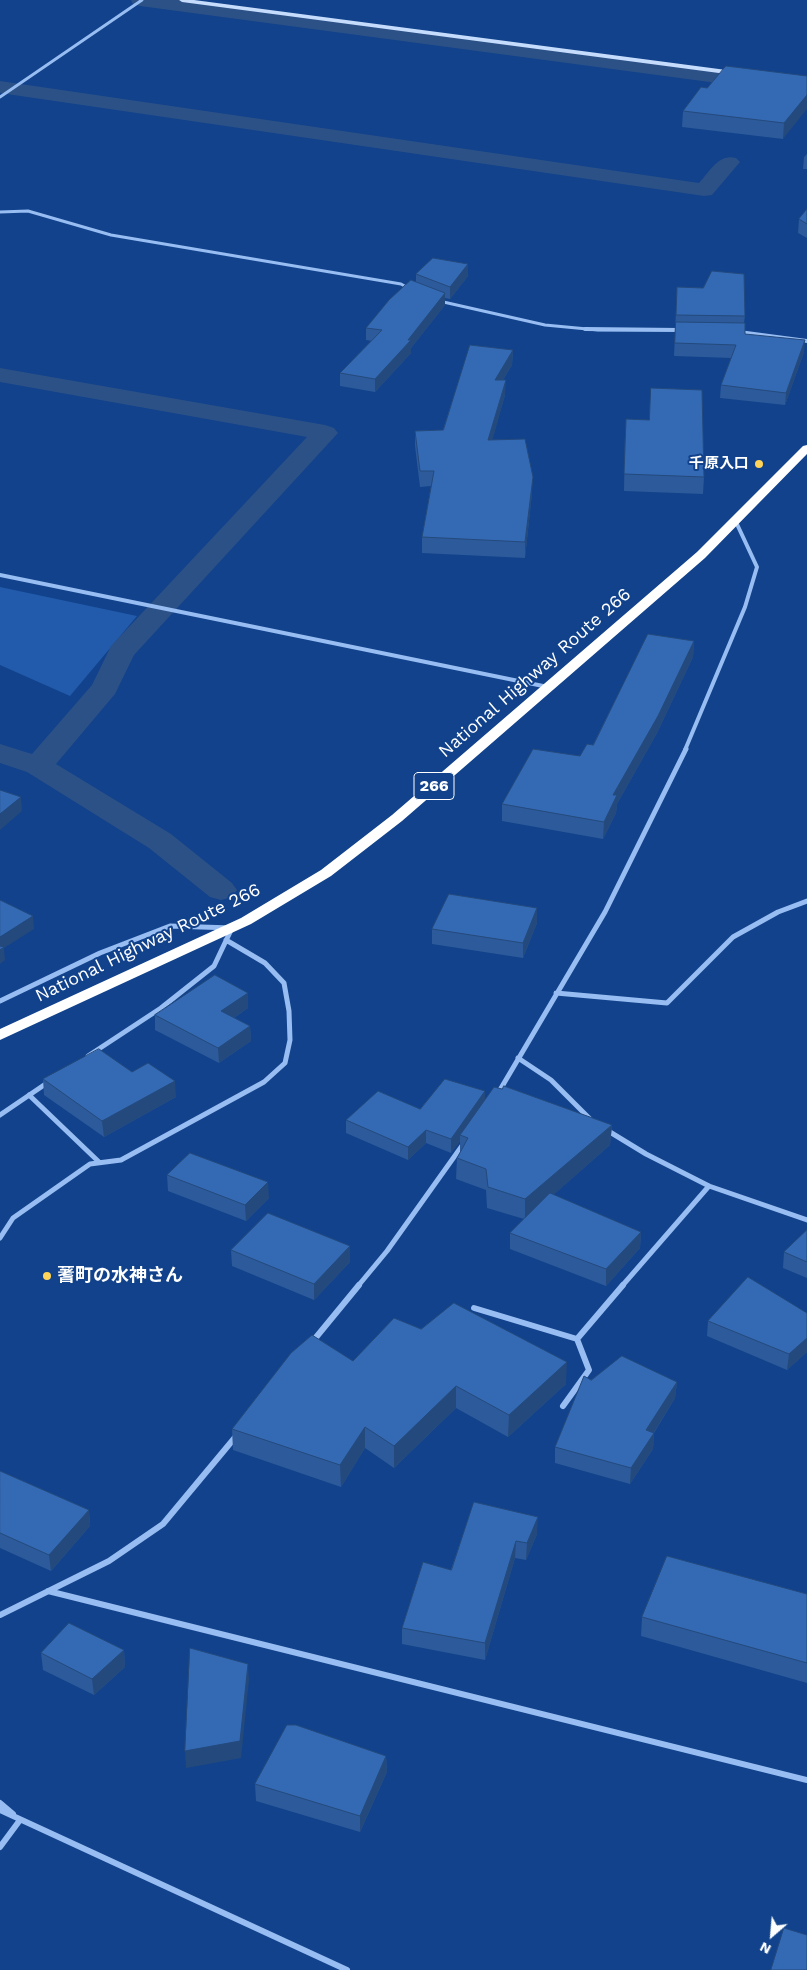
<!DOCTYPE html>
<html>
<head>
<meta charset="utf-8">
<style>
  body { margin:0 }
  #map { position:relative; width:807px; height:1970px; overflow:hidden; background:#11428b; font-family:"Work Sans",sans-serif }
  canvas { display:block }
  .north { position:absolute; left:747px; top:1910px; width:50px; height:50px; -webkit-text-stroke:4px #11428b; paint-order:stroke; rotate:207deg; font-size:14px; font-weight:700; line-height:20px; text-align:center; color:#fff }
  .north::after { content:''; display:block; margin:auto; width:18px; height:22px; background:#fff; clip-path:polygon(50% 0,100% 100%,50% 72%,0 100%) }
</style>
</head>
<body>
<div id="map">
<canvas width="807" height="1970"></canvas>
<div class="north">N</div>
</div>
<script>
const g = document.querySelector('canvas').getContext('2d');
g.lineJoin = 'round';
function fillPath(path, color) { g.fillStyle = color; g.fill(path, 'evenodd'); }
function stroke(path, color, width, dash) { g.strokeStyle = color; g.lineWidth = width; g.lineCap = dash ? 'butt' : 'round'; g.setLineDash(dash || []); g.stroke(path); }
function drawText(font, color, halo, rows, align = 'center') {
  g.font = font + ' "Work Sans","Noto Sans JP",sans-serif'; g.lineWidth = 4; g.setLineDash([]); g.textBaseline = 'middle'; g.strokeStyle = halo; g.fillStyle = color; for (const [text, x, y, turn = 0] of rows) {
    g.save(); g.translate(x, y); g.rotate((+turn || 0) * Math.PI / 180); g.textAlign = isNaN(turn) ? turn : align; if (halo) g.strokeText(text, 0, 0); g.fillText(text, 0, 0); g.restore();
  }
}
fillPath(new Path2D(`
  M0,587l137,29 -67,80 -70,-31z`), '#225bab');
fillPath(new Path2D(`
  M131,0h51l625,83v12l-667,-89 -7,-2z
  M0,81l699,102c11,-12 20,-30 37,-25l4,4 -28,33 -8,1 -704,-103z
  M0,368l325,57 9,3 4,5 -204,222 -19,39 -59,70 115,70 61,49 5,7 -5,7 -11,3 -11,-3 -61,-49 -122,-76 -27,-9v-19l32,10 60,-69 19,-39 196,-209 -307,-55z`), '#2c5187');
stroke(new Path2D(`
  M0,97l142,-97
  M0,212l28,-1 83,24 290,49 7,4
  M439,301l106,24 53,5h82`), '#97bdf2', 3);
stroke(new Path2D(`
  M585,329l95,1
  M739,332l68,9
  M0,575l548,112
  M685,750l60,-143 12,-40 -21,-45`), '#97bdf2', 4);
stroke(new Path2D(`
  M556,993l111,10 66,-66 45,-25 29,-11
  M0,1001l100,-48 70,-27 62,2 -18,38 -53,42 -73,48
  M518,1058l33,22 39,39
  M29,1095l70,67
  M497,1095l108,-183 81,-163
  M0,1115l47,-32
  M605,1129l41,25 63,32 98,34
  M0,1238l13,-20 77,-54 31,-4 143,-78 21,-19 5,-23 -1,-29 -5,-28 -19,-20 -39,-23
  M358,1286l29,-35 77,-108
  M622,1286l87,-100`), '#97bdf2', 5);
stroke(new Path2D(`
  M474,1308l103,31 46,-54
  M313,1341l46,-56
  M563,1406l26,-36 -12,-31
  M48,1591l759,189
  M0,1615l109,-54 54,-37 74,-89
  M0,1803l13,11
  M0,1810l347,160
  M0,1847l20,-27`), '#97bdf2', 6);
fillPath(new Path2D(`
  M179,0h15l540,71 3,2 -3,2 -552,-73z`), '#c6dcfc');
fillPath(new Path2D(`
  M807,445v9l-102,104 -303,263 -71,55 -80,48 -251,116v-11l241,-111 80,-48 71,-55 305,-263 106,-106z`), '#fff');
fillPath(new Path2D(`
  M807,76l-24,63 -101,-12 1,-16 24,-23z
  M807,154v15h-4l1,-12z
  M807,209v29l-9,-5 1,-14z
  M468,264v12l-18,23 -5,-1v7l-34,43v5l-36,39 -35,-6v-13l32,-32 -6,-1v-12l50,-46v-8z
  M677,287l68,29 -1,7 1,11 59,18 -19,53 -65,-7 1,-13 10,-27 -57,-2z
  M513,350l-1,15 -9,15 2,15 -13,45 40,53 -7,65 -103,-5v-16l9,-51 -11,1 -5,-41v-15l28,-1z
  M625,436l79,41 -1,17 -79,-3z
  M694,641l-1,16 -36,76 -40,71 -1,9 -13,26 -101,-18v-17l78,-48 13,-11z
  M537,923l-14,35 -91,-14v-15z
  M248,1008l-14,10 16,8 1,15 -32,22 -64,-33v-15z
  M132,1072l44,25 -72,40 -60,-42 -1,-16z
  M485,1100l127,25 -2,20 -57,50 88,37 -1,16 -34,38 -96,-37v-16l14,-14 -37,-11 -1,-18 -30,-11 1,-21 3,-5v-12l-9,12 -25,-10 -18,17 -62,-27v-13z
  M167,1175l102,23 -23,23 -78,-30z
  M807,1230v48l-24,-10 1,-16z
  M231,1250l119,12 -36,38 -82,-34z
  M807,1313v39l-20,18 -80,-34 1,-15z
  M421,1329l145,55 -58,53 -52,-29 -62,60 -29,-20 -24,39 -108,-37 -1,-21 121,-68z
  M591,1380l86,2 -2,16 -21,35 -1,16 -23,35 -75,-21v-16z
  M0,1471l89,39 1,16 -39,45 -51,-23z
  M474,1502l63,32 -11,26 -11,-2 -30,102 -83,-16v-16l49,-58z
  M807,1594v89l-166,-47 1,-19z
  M124,1650l1,17 -31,28 -51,-25 -2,-17z
  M386,1756l1,16 -27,60 -104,-31 -1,-17z`), '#2d5a9a');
fillPath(new Path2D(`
  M807,95v14l-24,30 1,-16z
  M468,264v12l-18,23v-12z
  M445,293v12l-34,43v5l-36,39v-13z
  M805,340l-1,12 -19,53 1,-12z
  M513,350l-1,15 -18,30 1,-15z
  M506,380l-1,15 -17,61v-16z
  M533,477l-1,16 -7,65v-16z
  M694,641l-1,16 -36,76 -40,71 -1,9 -13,26 1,-17 9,-27z
  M21,797l1,14 -22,19v-16z
  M537,908v15l-14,35v-15z
  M33,916l1,13 -30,19 1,12 -5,4v-27z
  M248,993v15l-26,18 -1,-15z
  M250,1026l1,15 -32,22 -1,-15z
  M175,1081l1,16 -72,40 -2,-16z
  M485,1091v14l-25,30v6l-9,12v-14z
  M612,1125l-2,20 -85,75v-21z
  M426,1130v13l-18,17v-13z
  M268,1182l1,16 -23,23 -1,-16z
  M641,1232l-1,16 -34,38v-17z
  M350,1246v16l-36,38v-16z
  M807,1338v14l-20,18 2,-16z
  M567,1362l-1,22 -58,53 1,-22z
  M677,1382l-2,16 -27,44 6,-9 -1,16 -23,35 1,-16 15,-38z
  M456,1386v22l-62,60v-22z
  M365,1427v21l-24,39 -1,-22z
  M89,1510l1,16 -39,45 -2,-16z
  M538,1517l-1,17 -11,26 1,-17z
  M516,1541l-1,17 -30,102v-17z
  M124,1650l1,17 -31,28 -2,-16z
  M248,1664l1,16 -8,78 -55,10 -1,-17z
  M386,1756l1,16 -27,60v-16z`), '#244a7d');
const building = new Path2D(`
  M726,66l81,10v19l-23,28 -101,-12 18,-24 6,1z
  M807,209v15l-8,-5z
  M433,258l35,6 -18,23 -34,-13z
  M712,271l32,3 1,42 -69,-1 1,-28 26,1z
  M411,280l34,13 -37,47h3l-36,39 -35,-6 42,-43 -16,-2 23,-28z
  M676,322l69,1v11l60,6 -19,53 -65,-8 15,-40 -61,-2z
  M470,345l43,5 -18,30h11l-18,60 37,-1 8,38 -8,65 -103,-5 12,-66h-14l-5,-40 28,-1z
  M651,388l51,2 2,87 -80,-3 2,-55 23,1z
  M648,634l46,7 -36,75 -45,79h4l-13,27 -102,-18 31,-55 47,7 7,-12 6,1z
  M0,790l21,7 -21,17z
  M449,894l88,14 -14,35 -91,-14z
  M0,900l33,16 -33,21z
  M0,946l4,1 -4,3z
  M215,975l33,18 -27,18 29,15 -32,22 -63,-33z
  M99,1049l33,23 16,-9 27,18 -73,40 -59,-42z
  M445,1079l40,12 -34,48 -25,-9 -18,17 -62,-27 32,-29 42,18z
  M504,1086l108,39 -87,74 -37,-12 -2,-18 -29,-11 11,-20 -8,-3 34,-48 8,2z
  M190,1153l78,29 -23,23 -78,-30z
  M550,1193l91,39 -35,37 -96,-36z
  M268,1213l82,33 -36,38 -83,-34z
  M807,1230v32l-23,-10z
  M748,1277l59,36v25l-18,16 -81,-33z
  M454,1303l113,59 -58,53 -53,-29 -62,60 -29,-19 -25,38 -108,-36 59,-76 21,-18 41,26 41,-43 27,11z
  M622,1356l55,26 -31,48 8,3 -23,35 -76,-21 29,-71 7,4z
  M0,1471l89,39 -40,45 -49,-22z
  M474,1502l64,15 -11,26 -11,-2 -31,102 -83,-15 21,-66 28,8z
  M667,1556l140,38v69l-165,-46z
  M69,1623l55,27 -32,29 -51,-26z
  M190,1648l58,16 -8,77 -55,10z
  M287,1725h9l90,31 -26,60 -105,-32z
  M784,1928l23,7v35h-36z`);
fillPath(building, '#3469b3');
stroke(building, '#244a7d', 1);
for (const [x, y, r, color] of [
  [759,464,5,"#ffd458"],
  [47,1276,5,"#ffd458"]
]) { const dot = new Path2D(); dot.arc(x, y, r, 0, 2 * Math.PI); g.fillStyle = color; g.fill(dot); stroke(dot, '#11428b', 2); }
drawText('bold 15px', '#fff', '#11428b', [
  ["千原入口",749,464]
], 'right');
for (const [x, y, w] of [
  [434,786,40]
]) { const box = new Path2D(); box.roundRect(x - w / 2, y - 13.5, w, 27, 4); g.fillStyle = '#11428b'; g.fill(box); stroke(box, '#fff', 1); }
drawText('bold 16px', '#fff', null, [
  ["266",434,786]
]);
drawText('18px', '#fff', '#11428b', [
  ["National Highway Route 266",535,673,-41],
  ["National Highway Route 266",148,943,-26]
]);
drawText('bold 18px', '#fff', '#11428b', [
  ["蓍町の水神さん",57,1276]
], 'left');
</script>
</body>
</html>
